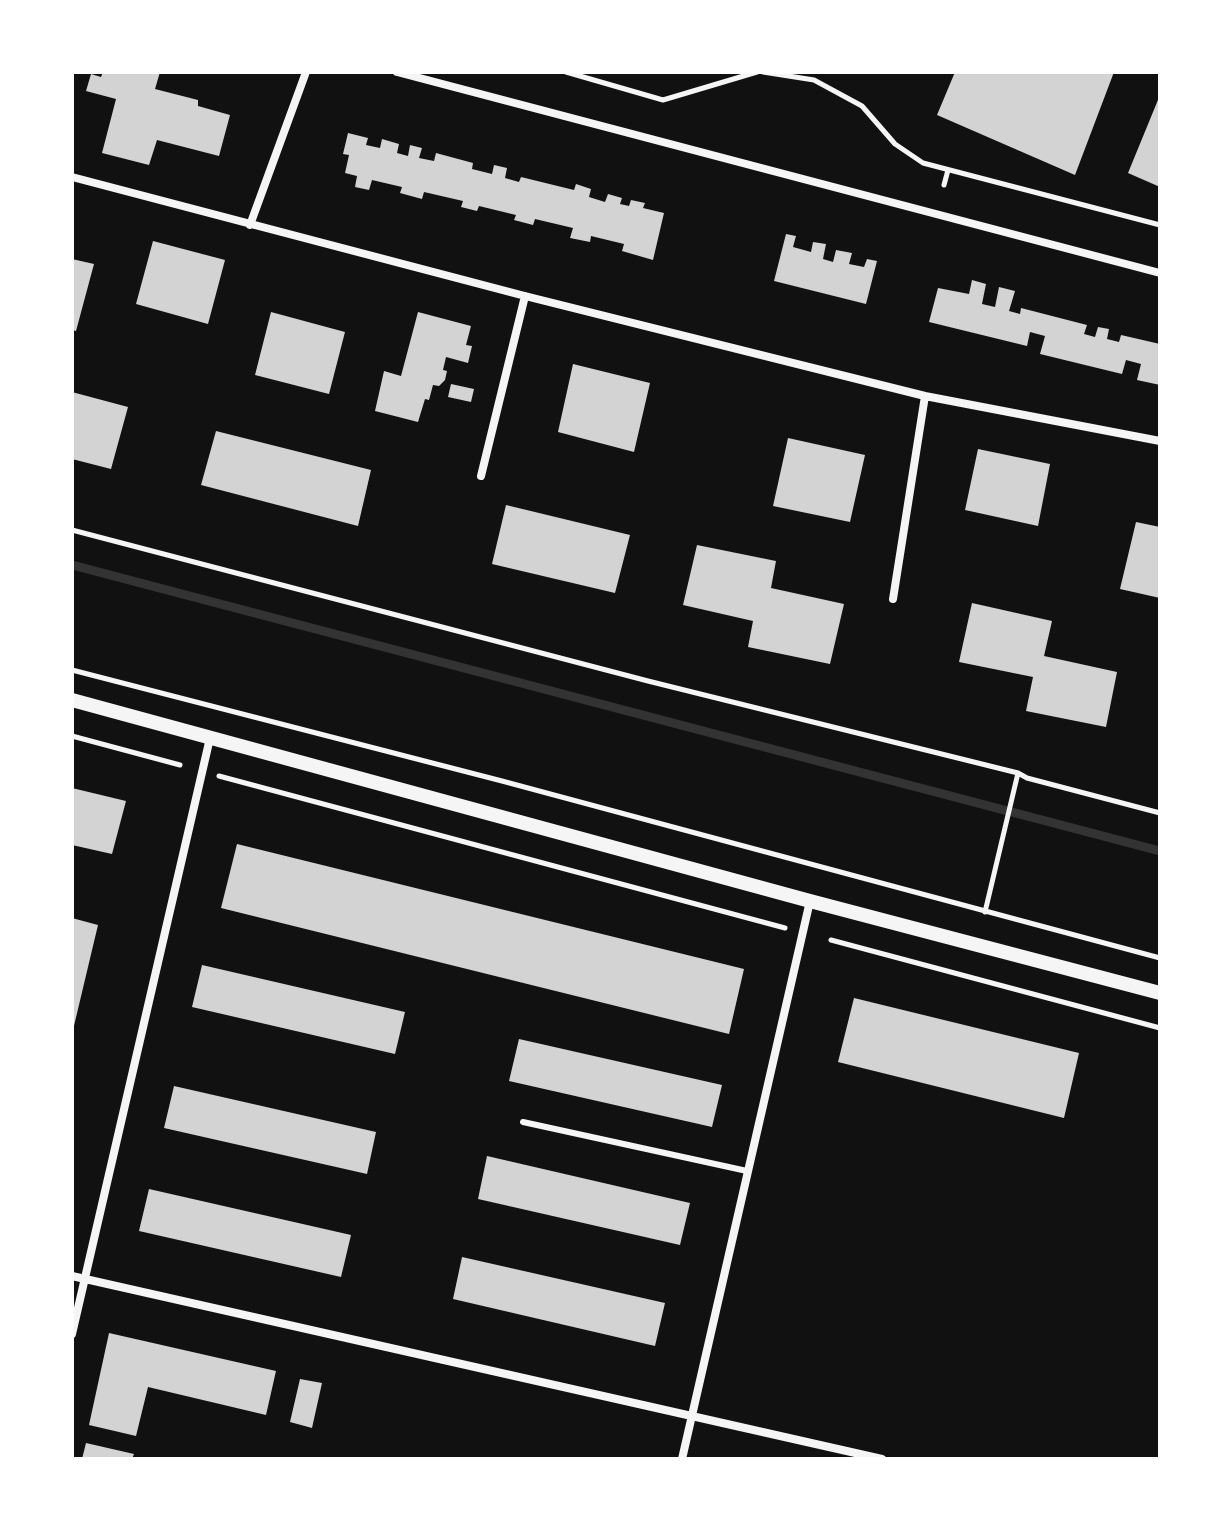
<!DOCTYPE html>
<html>
<head>
<meta charset="utf-8">
<style>
  body { margin:0 }
  #map { position:relative; width:1232px; height:1531px; overflow:hidden; background:#111; font-family:Montserrat,sans-serif }
  canvas { display:block }
  .frame { position:absolute; inset:0; border:74px solid #fff; pointer-events:none }
</style>
</head>
<body>
<div id="map">
<canvas width="1232" height="1531"></canvas>
<div class="frame"></div>
</div>
<script>
const g = document.querySelector('canvas').getContext('2d');
g.lineJoin = 'round';
function stroke(path, color, width, dash) { g.strokeStyle = color; g.lineWidth = width; g.lineCap = dash ? 'butt' : 'round'; g.setLineDash(dash || []); g.stroke(path); }
function fillPath(path, color) { g.fillStyle = color; g.fill(path, 'evenodd'); }
stroke(new Path2D(`
  M72,565l1088,286`), '#333', 9);
fillPath(new Path2D(`
  M103,72h57l-5,17 43,11v6l32,9 -11,41 -62,-16 -8,25 -47,-12 14,-54 -30,-8 5,-17 10,3z
  M955,72h159l-39,103 -138,-60z
  M1160,95v92l-32,-14z
  M348,133l20,5 -2,7 14,3 2,-9 17,5 -2,9 11,3 2,-11 12,3 -3,10 15,3 2,-8 37,10 -1,6 20,5 2,-9 13,3 -2,10 14,4 2,-5 53,13 2,-6 15,5 -2,8 16,5 3,-8 14,4 -2,6 9,2 2,-6 14,3 -2,5 21,5 -11,47 -31,-9 2,-7 -33,-8 -1,6 -20,-4 3,-10 -38,-9 -2,6 -19,-5 2,-5 -37,-9 -2,5 -16,-4 2,-6 -39,-9 -2,7 -22,-6 2,-6 -30,-7 -3,10 -14,-3 2,-11 -12,-3 4,-18 -6,-1z
  M786,234l10,2 -3,11 18,5 2,-10 13,2 -3,15 10,3 3,-12 16,3 -3,11 15,3 3,-8 10,2 -11,43 -92,-23z
  M153,241l72,19 -17,64 -72,-20z
  M72,259l22,5 -18,67 -4,-1z
  M972,280l14,4 -4,20 13,3 4,-20 16,4 -6,20 11,3 1,-6 66,17 -3,9 11,3 3,-10 11,2 -2,10 12,3 2,-7 39,9v41l-23,-5 4,-16 -15,-4 -4,14 -82,-20 5,-18 -15,-4 -3,14 -98,-24 9,-34 31,6z
  M271,312l74,20 -16,62 -74,-19z
  M418,312l53,14 -5,19 6,1 -4,17 -22,-6 -3,13 4,1 -2,9 -6,6 -6,-1 -4,15 -4,-1 -7,23 -43,-11 9,-40 17,5z
  M573,364l77,19 -16,69 -76,-20z
  M451,384l23,5 -3,13 -23,-5z
  M72,392l56,15 -17,62 -39,-10z
  M216,431l155,39 -13,56 -157,-41z
  M788,438l77,17 -15,67 -77,-16z
  M978,449l72,15 -12,62 -73,-16z
  M506,505l124,30 -15,58 -123,-29z
  M1136,522l24,5v71l-40,-9z
  M697,545l79,16 -5,27 73,16 -14,60 -82,-17 5,-26 -70,-16z
  M972,603l80,18 -8,35 73,16 -11,55 -80,-16 7,-34 -74,-15z
  M72,788l54,13 -14,53 -40,-9z
  M237,844l507,125 -15,65 -508,-126z
  M72,918l26,7 -25,105 -1,-1z
  M202,965l203,47 -10,42 -203,-47z
  M854,998l225,55 -15,65 -226,-56z
  M519,1039l203,46 -10,42 -203,-46z
  M174,1086l202,46 -9,42 -203,-46z
  M487,1156l203,47 -10,42 -202,-46z
  M149,1189l202,46 -10,42 -202,-46z
  M462,1257l203,46 -10,43 -202,-47z
  M109,1333l167,38 -10,44 -118,-28 -12,49 -47,-11z
  M300,1379l22,4 -10,45 -22,-6z
  M86,1443l48,11 -2,5h-50z`), '#d3d3d3');
stroke(new Path2D(`
  M566,72l97,28 94,-28
  M763,72l51,8 48,26 33,38 28,19 237,62
  M944,185l4,-15
  M72,530l576,151 370,92 9,5 133,35
  M72,670l430,111 658,177
  M72,736l108,29
  M219,776l566,152
  M985,912l33,-139
  M831,940l329,88`), '#f5f5f5', 5);
stroke(new Path2D(`
  M523,1122l224,49`), '#f5f5f5', 6);
stroke(new Path2D(`
  M397,72l763,201
  M72,177l453,119 400,100 235,45
  M250,225l56,-153
  M481,476l44,-180
  M893,599l32,-203
  M72,1276l810,183
  M72,1334l138,-596
  M682,1459l128,-558`), '#f5f5f5', 8);
stroke(new Path2D(`
  M72,700l738,201 350,92`), '#f5f5f5', 14);
</script>
</body>
</html>
